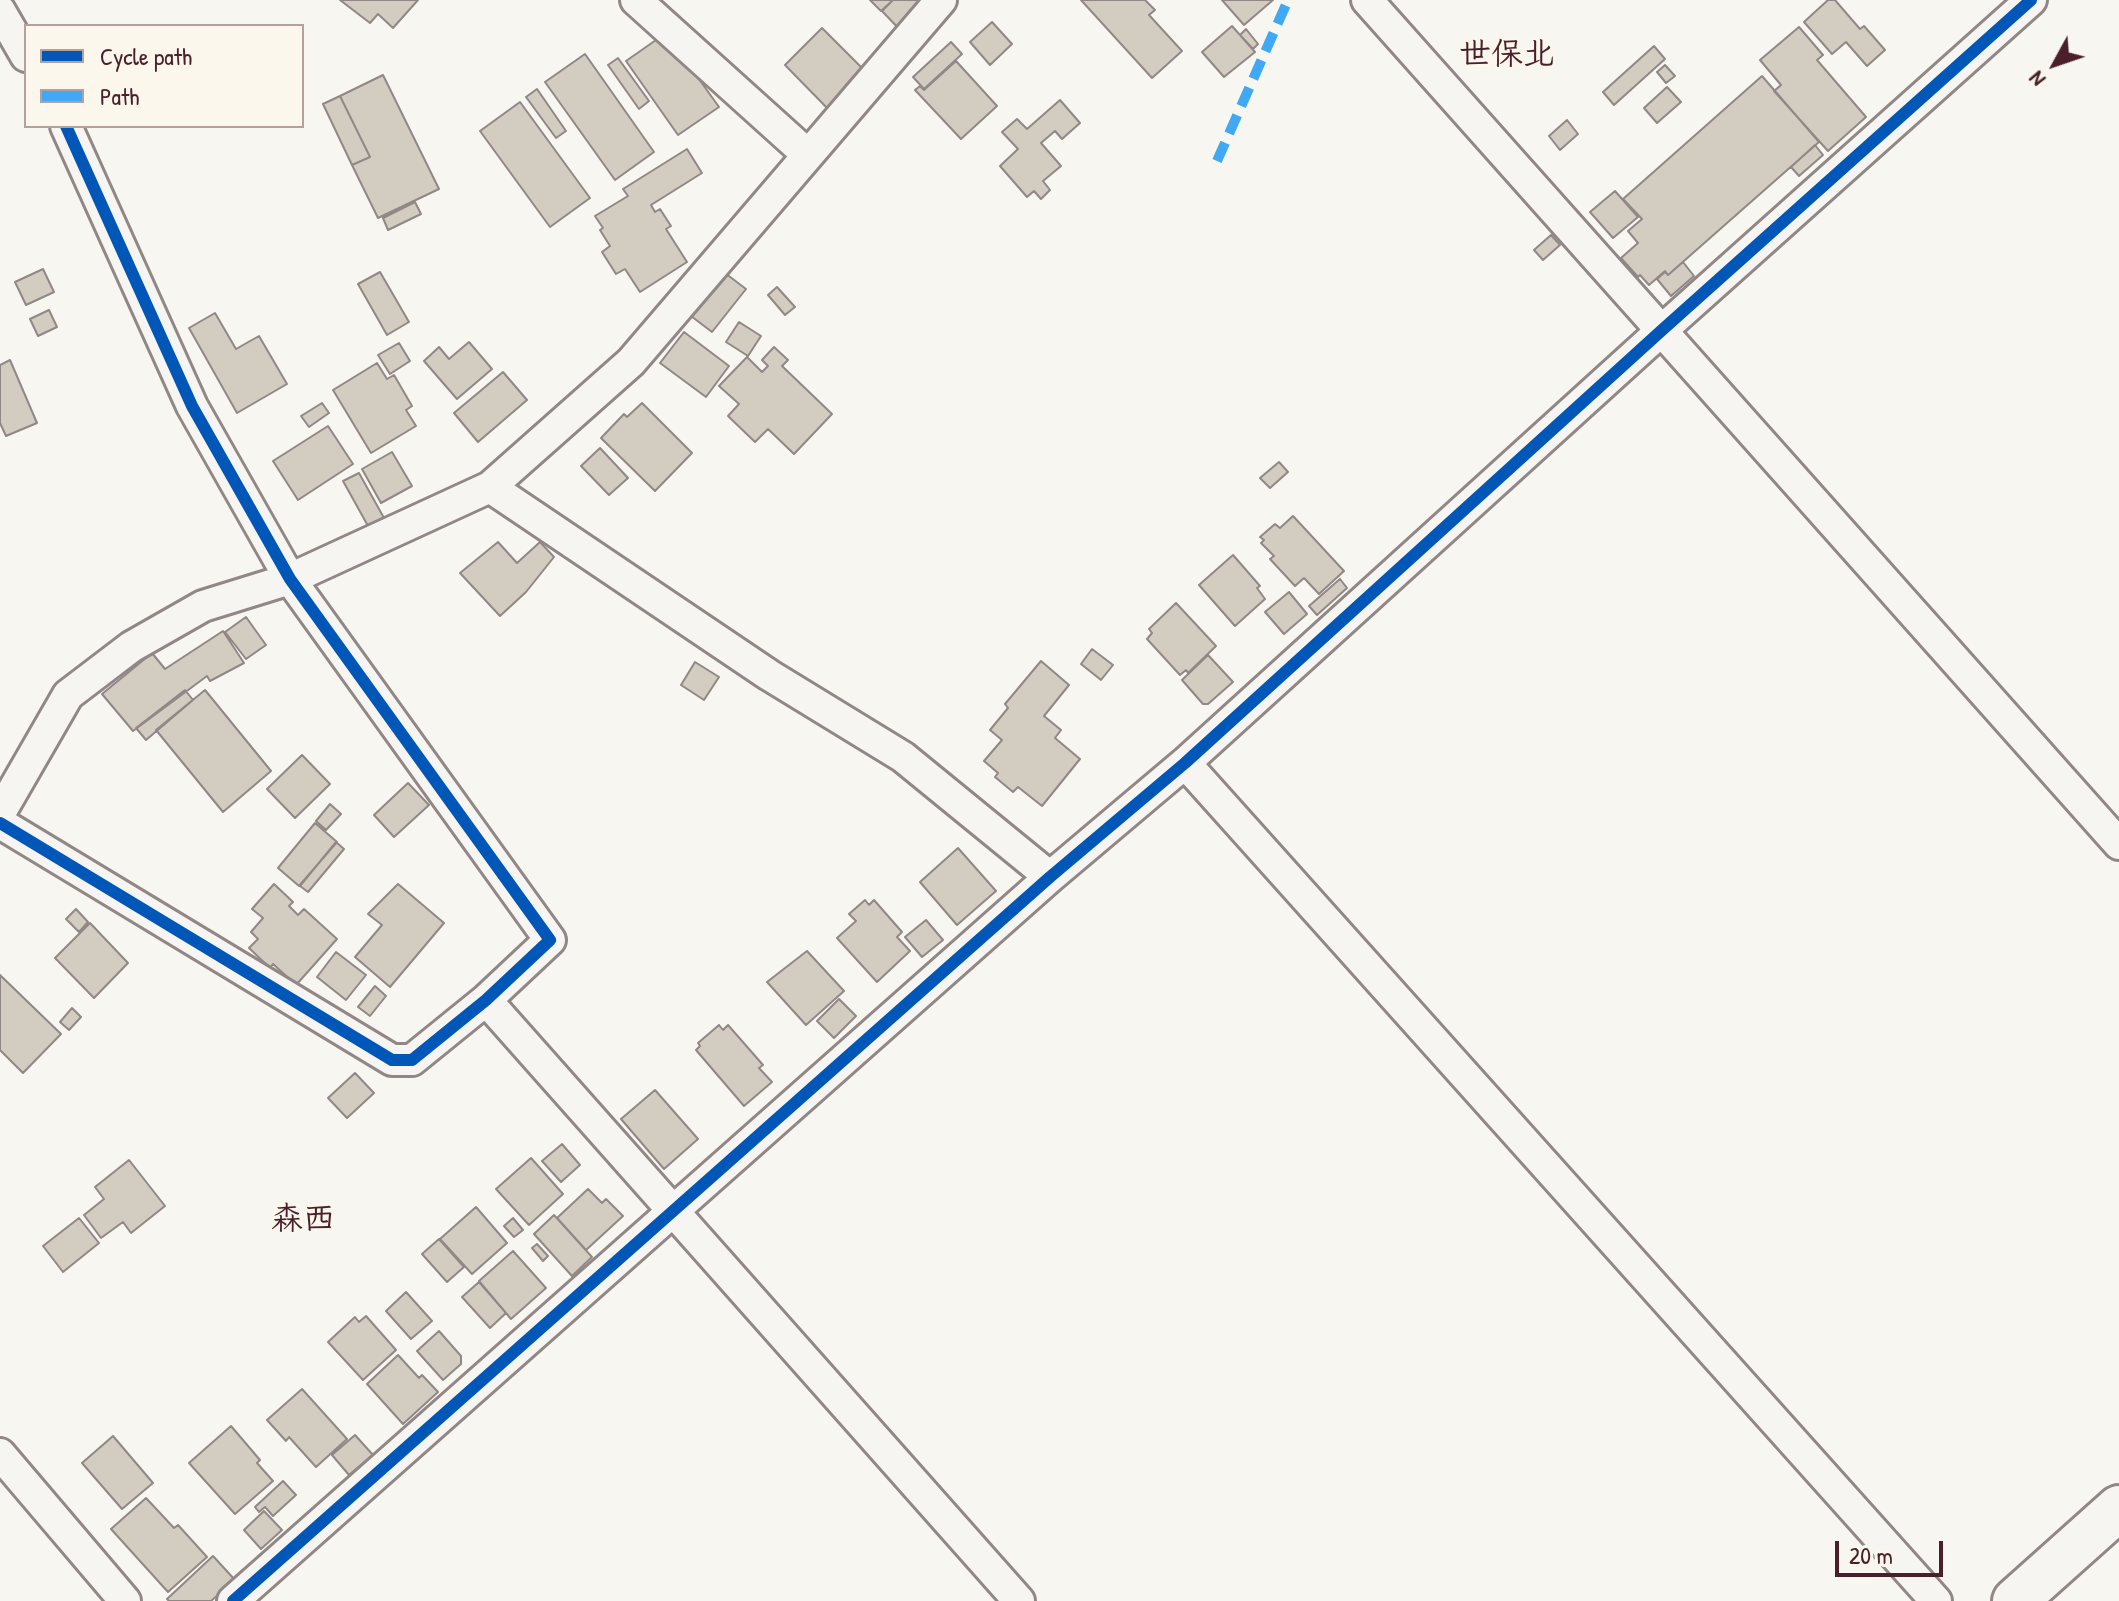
<!DOCTYPE html>
<html>
<head>
<meta charset="utf-8">
<style>
  body { margin:0 }
  #map { position:relative; width:2119px; height:1601px; overflow:hidden; background:#f8f6f0; font-family:"Patrick Hand",sans-serif }
  canvas { display:block }
  .legend { position:absolute; left:24px; top:24px; width:280px; height:104px; box-sizing:border-box; background:#fbf7ec; border:2px solid #b4a19f; margin:0; padding:10px 14px; list-style:none; font-size:24px; color:#4a1f2b }
  .legend li { display:flex; align-items:center; gap:16px; height:40px }
  .legend b { width:40px; border:2px solid #b4a19f }
  .north { position:absolute; left:2015px; top:24px; width:80px; height:80px; -webkit-text-stroke:6px #fbf7ec; paint-order:stroke; rotate:230deg; font-size:22px; font-weight:700; line-height:32px; text-align:center; color:#4a1f2b }
  .north::after { content:''; display:block; margin:auto; width:28px; height:36px; background:#4a1f2b; clip-path:polygon(50% 0,100% 100%,50% 72%,0 100%) }
  .scale { position:absolute; left:1835px; top:1541px; width:108px; height:36px; box-sizing:border-box; border:4px solid #4a1f2b; border-top:0; padding-left:10px; font-size:24px; line-height:28px; white-space:nowrap; color:#4a1f2b; -webkit-text-stroke:6px #fbf7ec; paint-order:stroke }
</style>
</head>
<body>
<div id="map">
<canvas width="2119" height="1601"></canvas>
<ul class="legend">
<li><b style="height:10px;background:#0057b8"></b>Cycle path</li>
<li><b style="height:10px;background:#3fa9f5"></b>Path</li>
</ul>
<div class="north">N</div>
<div class="scale">20 m</div>
</div>
<script>
const g = document.querySelector('canvas').getContext('2d');
g.lineJoin = 'round';
function fillPath(path, color) { g.fillStyle = color; g.fill(path, 'evenodd'); }
function stroke(path, color, width, dash) { g.strokeStyle = color; g.lineWidth = width; g.lineCap = dash ? 'butt' : 'round'; g.setLineDash(dash || []); g.stroke(path); }
function drawText(font, color, halo, rows, align = 'center') {
  g.font = font + ' "Patrick Hand","Klee One",sans-serif'; g.lineWidth = 6; g.setLineDash([]); g.textBaseline = 'middle'; g.strokeStyle = halo; g.fillStyle = color; for (const [text, x, y, turn = 0] of rows) {
    g.save(); g.translate(x, y); g.rotate((+turn || 0) * Math.PI / 180); g.textAlign = isNaN(turn) ? turn : align; if (halo) g.strokeText(text, 0, 0); g.fillText(text, 0, 0); g.restore();
  }
}
const building = new Path2D(`
  M340,0h78l-25,28 -15,-14 -8,9z
  M870,0h23l-12,11z
  M893,0h24l9,9 -24,23 -20,-21z
  M1081,0h64l10,10 -6,5 33,36 -30,27z
  M1222,0h51l-29,25z
  M1828,0h7l25,29 4,-3 21,24 -18,16 -21,-24 -14,12 -28,-32z
  M992,22l20,22 -22,21 -20,-23z
  M1232,26l23,26 -31,25 -22,-25z
  M1799,27l24,28 -6,5 49,57 -38,34 -54,-60 7,-6 -21,-25z
  M822,28l44,44 -37,38 -44,-45z
  M1246,29l12,15 -5,5 -13,-14z
  M666,33l53,74 -41,28 -52,-74z
  M951,42l11,12 -38,35 -11,-12z
  M1654,46l11,13 -51,46 -11,-13z
  M585,54l69,98 -39,28 -70,-98z
  M618,58l31,43 -10,8 -31,-44z
  M956,61l41,45 -36,33 -46,-49 5,-4 4,4z
  M1665,65l10,11 -9,7 -9,-11z
  M383,75l56,114 -61,29 -26,-53 18,-8 -30,-61z
  M1762,76l57,66 -151,133 -3,-4 -16,14 -9,-10 -2,2 -17,-19 17,-15 -10,-12 14,-12 -19,-20z
  M1667,87l14,15 -24,21 -13,-15z
  M537,89l29,42 -10,7 -30,-41z
  M340,96l30,61 -18,8 -29,-61z
  M1060,100l20,23 -18,16 -7,-8 -14,12 20,23 -18,15 7,9 -9,9 -7,-8 -7,6 -27,-31 18,-17 -16,-17 15,-13 10,10z
  M520,102l70,96 -40,29 -70,-96z
  M1567,120l11,14 -18,16 -11,-14z
  M1815,145l8,10 -24,21 -8,-9z
  M687,149l15,24 -51,32 4,7 5,-3 11,17 -5,3 21,33 -47,30 -15,-23 -9,5 -14,-22 8,-6 -10,-16 3,-2 -8,-12 33,-20 -5,-7z
  M1615,191l23,26 -25,21 -23,-26z
  M415,202l6,12 -33,16 -5,-12z
  M1551,235l9,10 -17,15 -9,-10z
  M1683,262l11,14 -23,20 -14,-17 8,-7 3,3z
  M43,269l11,23 -28,13 -11,-23z
  M721,270l25,19 -34,43 -25,-19z
  M380,272l29,50 -22,13 -29,-51z
  M777,287l18,20 -10,8 -17,-20z
  M49,310l8,17 -19,9 -8,-17z
  M215,313l21,36 23,-13 28,48 -50,29 -48,-85z
  M739,322l22,14 -13,20 -22,-14z
  M684,332l45,34 -23,31 -46,-34z
  M469,342l23,27 -35,30 -33,-38 15,-14 10,12z
  M399,343l11,18 -20,13 -12,-19z
  M774,347l14,13 -6,6 50,48 -38,40 -26,-25 -13,13 -27,-26 11,-12 -20,-18 28,-29 15,15 6,-6 -6,-6z
  M10,360l27,63 -31,13 -6,-13v-58z
  M377,363l10,16 7,-4 18,31 -6,4 10,16 -45,27 -38,-63z
  M503,372l24,28 -49,42 -24,-29z
  M322,403l7,10 -20,14 -8,-11z
  M642,403l50,50 -37,38 -54,-53 23,-24 3,3z
  M328,426l25,38 -55,36 -25,-39z
  M600,448l28,30 -19,17 -28,-29z
  M392,452l20,34 -31,17 -19,-34z
  M1279,462l9,10 -18,16 -10,-10z
  M359,473l25,45 -16,8 -25,-45z
  M1293,516l51,55 -25,23 -15,-16 -9,8 -25,-27 4,-3 -13,-13 3,-3 -4,-3 15,-13 5,4z
  M498,542l19,21 23,-21 14,15 -28,35 -26,24 -40,-43z
  M1233,555l27,31 -3,2 8,11 -30,27 -36,-41z
  M1340,579l7,9 -30,27 -8,-9z
  M1289,592l18,22 -23,20 -19,-22z
  M1176,603l40,43 -28,27 -2,-3 -6,5 -33,-36 5,-6 -3,-4z
  M246,617l20,28 -20,14 -21,-27z
  M223,631l21,32 -34,18 -3,-5 -74,55 -31,-37 50,-41 13,16z
  M1092,649l21,16 -12,15 -20,-16z
  M1208,655l25,27 -25,22h-5l-21,-24z
  M1041,661l28,24 -25,31 17,14 -6,8 25,21 -38,47 -24,-19 -5,5 -18,-15 3,-4 -14,-12 18,-21 -12,-10 18,-22 -3,-4z
  M695,662l24,15 -15,23 -23,-15z
  M185,690l8,10 -47,40 -10,-12z
  M205,690l66,81 -48,41 -67,-82z
  M302,755l28,29 -35,34 -28,-29z
  M408,783l21,22 -35,32 -20,-22z
  M330,804l11,10 -15,16 -10,-9z
  M315,823l22,19 -38,44 -21,-18z
  M336,842l8,7 -36,43 -8,-6z
  M958,848l38,43 -39,34 -37,-43z
  M274,884l19,18 -4,4 9,9 6,-6 33,30 -41,46 -23,-21 -3,4 -21,-20 9,-9 -7,-7 12,-14 -11,-9z
  M398,884l46,39 -54,64 -35,-30 27,-32 -14,-11z
  M865,900l4,5 5,-5 28,32 -5,5 13,14 -33,31 -40,-44 19,-17 -7,-7z
  M76,909l12,13 -9,10 -13,-13z
  M926,920l17,20 -21,17 -17,-20z
  M90,923l38,40 -34,35 -39,-40z
  M807,951l37,40 -38,34 -39,-43z
  M336,952l30,23 -20,25 -29,-23z
  M0,975l61,59 -38,39 -23,-23z
  M375,986l11,10 -16,20 -12,-9z
  M839,999l17,17 -22,22 -17,-17z
  M72,1008l9,9 -12,13 -9,-8z
  M719,1025l4,5 5,-5 35,40 -4,3 13,14 -28,24 -48,-56 4,-4 -2,-3z
  M355,1073l19,20 -27,25 -19,-20z
  M655,1090l43,49 -34,30 -43,-50z
  M562,1144l18,21 -19,17 -19,-21z
  M531,1158l32,36 -34,31 -33,-36z
  M129,1160l36,46 -34,27 -8,-11 -22,16 -17,-23 20,-16 -9,-12z
  M588,1189l14,14 4,-4 17,17 -37,34 -29,-32z
  M476,1207l31,36 -35,31 -32,-35z
  M554,1215l38,42 -20,19 -38,-42z
  M79,1218l20,25 -36,29 -20,-26z
  M513,1218l10,12 -9,7 -10,-11z
  M439,1239l25,28 -17,15 -25,-28z
  M537,1244l11,12 -5,5 -11,-13z
  M513,1251l33,37 -35,31 -32,-38z
  M479,1282l27,31 -16,15 -28,-31z
  M406,1292l26,29 -21,18 -25,-28z
  M366,1316l30,34 -33,30 -35,-38 27,-25 4,5z
  M439,1331l22,25v8l-18,16 -26,-29z
  M398,1355l21,23 3,-3 16,17 -35,32 -36,-40z
  M302,1389l45,50 -31,28 -27,-30 -3,4 -19,-21z
  M231,1426l29,34 -3,3 16,18 -38,33 -46,-51z
  M355,1435l18,20 -24,20 -17,-20z
  M113,1436l40,47 -31,26 -40,-46z
  M283,1481l13,14 -23,21 -8,-9 -6,5 -4,-5z
  M146,1498l28,30 4,-3 29,32 -39,35 -57,-63z
  M264,1511l18,19 -21,19 -17,-19z
  M213,1556l22,24 -24,21h-42l-2,-2z`);
fillPath(building, '#d3ccc1');
stroke(building, '#918787', 2);
const street = new Path2D(`
  M636,0l172,155
  M1367,0l752,844
  M0,11l26,45
  M490,487l279,188 134,82 147,120
  M1185,763l751,838
  M0,813l68,-118 63,-48 72,-41 87,-27 200,-92 141,-125 310,-362
  M0,823l392,237h20l74,-60 64,-60 -260,-361 -98,-173 -126,-280
  M486,1000l533,601
  M0,1454l125,147
  M233,1601l817,-724 135,-114 476,-432 370,-331`);
const secondary = new Path2D(`
  M2015,1601l104,-93`);
stroke(street, '#918787', 36);
stroke(secondary, '#918787', 50);
stroke(street, '#f6f5f1', 30);
stroke(secondary, '#f6f5f1', 44);
stroke(new Path2D(`
  M1217,161l71,-161`), '#3fa9f5', 10, [20, 10]);
stroke(new Path2D(`
  M0,823l392,237h20l74,-60 64,-60 -260,-361 -98,-173 -126,-280
  M233,1601l817,-724 135,-114 476,-432 370,-331`), '#0057b8', 12);
drawText('bold 32px', '#4a1f2b', '#fbf7ec', [
  ["世保北",1507,55],
  ["森西",303,1220]
]);
</script>
</body>
</html>
